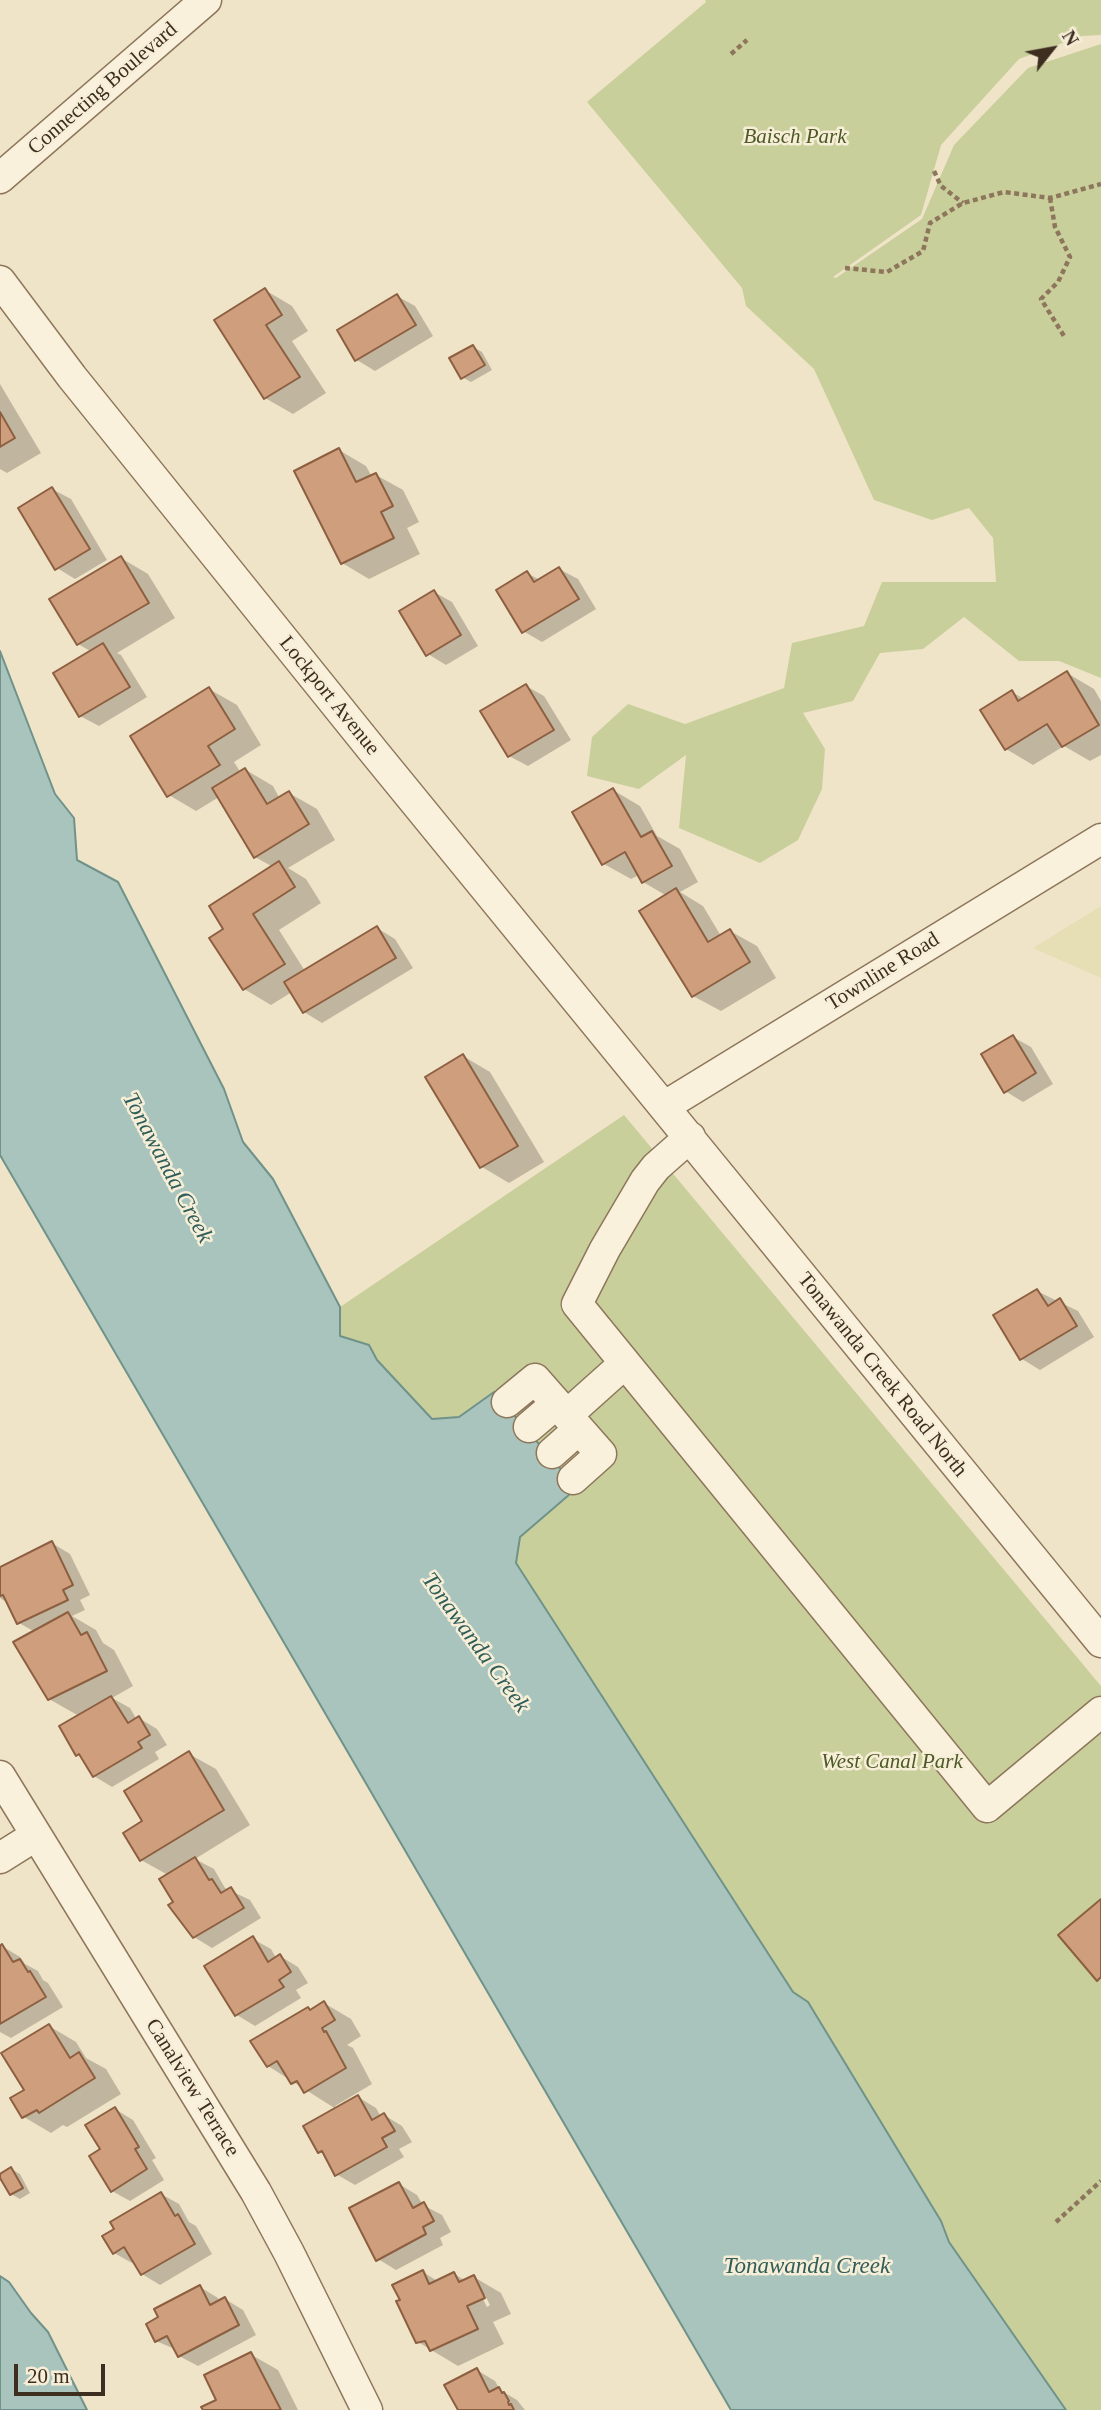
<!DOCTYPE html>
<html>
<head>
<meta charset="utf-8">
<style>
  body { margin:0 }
  #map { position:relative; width:1101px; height:2410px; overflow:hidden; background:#f0e4c8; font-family:Georgia,serif }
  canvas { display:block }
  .north { position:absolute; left:1017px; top:14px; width:70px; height:70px; -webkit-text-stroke:5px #f7eed8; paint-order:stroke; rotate:59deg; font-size:19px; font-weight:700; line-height:28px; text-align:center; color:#3d2e20 }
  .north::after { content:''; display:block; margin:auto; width:24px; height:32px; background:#3d2e20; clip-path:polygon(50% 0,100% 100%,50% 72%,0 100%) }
  .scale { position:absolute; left:14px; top:2364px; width:91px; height:32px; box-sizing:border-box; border:4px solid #3d2e20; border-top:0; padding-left:9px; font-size:21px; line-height:24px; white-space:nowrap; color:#3d2e20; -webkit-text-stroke:5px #f7eed8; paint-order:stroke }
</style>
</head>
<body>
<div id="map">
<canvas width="1101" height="2410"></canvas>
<div class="north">N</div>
<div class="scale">20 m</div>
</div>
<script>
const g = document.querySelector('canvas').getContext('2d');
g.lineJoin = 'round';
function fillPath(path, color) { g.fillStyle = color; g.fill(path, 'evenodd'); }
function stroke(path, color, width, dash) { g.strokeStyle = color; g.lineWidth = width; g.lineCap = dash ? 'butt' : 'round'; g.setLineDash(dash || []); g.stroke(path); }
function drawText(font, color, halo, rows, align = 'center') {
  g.font = font + ' Georgia,serif'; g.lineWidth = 5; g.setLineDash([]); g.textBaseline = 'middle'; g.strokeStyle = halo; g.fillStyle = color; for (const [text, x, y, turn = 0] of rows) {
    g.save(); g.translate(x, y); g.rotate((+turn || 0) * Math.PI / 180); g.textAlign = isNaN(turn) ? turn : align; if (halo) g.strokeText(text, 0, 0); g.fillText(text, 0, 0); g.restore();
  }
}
fillPath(new Path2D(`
  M1101,906v72l-68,-30z`), '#e6deb5');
fillPath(new Path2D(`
  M705,0h396v35l-19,1 -63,23 -78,86 -20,70 -88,62 3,1 86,-59 32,-74 74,-77 73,-24v634l-42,-17h-40l-55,-44 -41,32 -43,4 -27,48 -50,12 22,36 -3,40 -24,51 -38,23 -81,-35 7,-73 -47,34 -52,-13 5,-39 36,-33 57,20 99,-36 8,-45 72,-17 18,-44h114l-3,-44 -24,-30 -37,12 -58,-20 -60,-131 -68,-63 -4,-18 -155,-186 119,-100z
  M624,1115l477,571v724h-35l-117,-168 -8,-22 -133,-218 -15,-10 -277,-429 4,-26 57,-48 -118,-72 -27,2 -55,-59 -8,-15 -29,-9v-29z`), '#c9cf9b');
const water = new Path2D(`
  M0,651l55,143 19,24 3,42 41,22 106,207 19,53 30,37 67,128v29l29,9 8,15 55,59 27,-2 35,-25 83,96 -57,49 -4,26 277,429 15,10 133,219 8,21 117,168h-335l-731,-1255z
  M0,2276l9,6 22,31 17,19 39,78h-87z`);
fillPath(water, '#a9c4bc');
stroke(water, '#6f938a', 2);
fillPath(new Path2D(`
  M265,290l27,16 16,25 -16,10 34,52 -33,21 -28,-16z
  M397,296l18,10 18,30 -58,35 -18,-11 -18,-29z
  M473,347l9,5 10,18 -21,12 -9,-5z
  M0,384l41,69 -34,20 -7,-4z
  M339,450l27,16 6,11 4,-2 27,15 16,32 -12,6 13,26 -51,25 -27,-16z
  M52,489l19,10 36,61 -32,19 -18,-11z
  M121,558l27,16 27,44 -58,35 4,2 26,42 -48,29 -19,-10 12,-64 -14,-8 -26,-45z
  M559,569l19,10 18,30 -54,33 -19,-11 4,-58 13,7z
  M434,592l18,10 26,44 -32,19 -18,-11z
  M1067,673l27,16 7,12v54l-11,6 -26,-15 -31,19 -27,-16 6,-57 12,7z
  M526,686l18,10 27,44 -43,26 -19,-10z
  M209,689l28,16 24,40 -27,17 7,11 5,-3 27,16 7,13 9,-6 28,16 18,31 -47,28 18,11 15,24 -42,27 26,41 72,-43 18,11 18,29 -91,55 -18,-11 -12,-20 -21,13 -27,-16 -19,-59 48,-63 -18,-10 -36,-60 -23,14 -27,-16z
  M613,790l27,16 17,30 23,13 18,33 -18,10 23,14 18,30 9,-5 27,15 19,32 -55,33 -28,-15 -26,-100 -24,-14 -4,-7 -8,4 -27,-15z
  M1013,1037l18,10 22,37 -30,18 -18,-11z
  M463,1056l27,16 54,90 -35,21 -27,-16z
  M1037,1291l41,20 16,26 -54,33 -18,-11 -26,-43z
  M52,1543l18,11 20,41 -10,5 5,10 -13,6 24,14 7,13 11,7 19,36 -21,12 18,10 7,12 2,-2 18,11 10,16 -12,7 4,7 -47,28 -18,-11 -11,-18 -5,-3 1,-39 -30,-17 -14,-67 -16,-9 -10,-19 -9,-6v-29z
  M189,1754l27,15 34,56 -55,34 19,10 11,19 25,12 11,18 -49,30 -18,-11 -18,-35 -8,-27 -27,-15 3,-39z
  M253,1939l18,10 5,9 4,-2 18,11 10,16 -12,7 5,8 -46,28 -18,-11 -30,-49z
  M2,1946l18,11 5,7 13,7 5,9 5,3 15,24 -52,31 -11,-6v-84z
  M324,2003l27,16 10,17 -14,9 6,3 19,36 -37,22 1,3 22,-12 18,11 5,9 3,-2 18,11 10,16 -13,7 5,8 -49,28 -19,-11 -10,-18 -6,-4 16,-43 -68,-43 40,-57 3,2z
  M49,2026l27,16 10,16 20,11 15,25 -54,33 -4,-2 -12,8 -27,-16 -11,-18 13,-8z
  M115,2109l18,11 23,38 -4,2 12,20 -34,21 -18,-10 -9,-41z
  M11,2169l9,5 10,19 -10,6 -9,-5z
  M399,2184l18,11 6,10 19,10 9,17 -11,6 3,7 -47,25 -18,-11z
  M161,2194l18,10 10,18 7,4 16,28 -52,31 -18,-11 -7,-12 -3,1 -18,-10z
  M423,2272l16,10 15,-8 12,7 8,-4 27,16 10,21 -18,8 11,22 -46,22 -40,-24 -16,-42zM481,2295h4l5,10 -3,2z
  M200,2287l18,11 2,4 5,-3 18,11 13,25 -58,31 -19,-10 -2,-6 -21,-9z
  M250,2354l28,16 20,40h-93l14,-9z
  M477,2370l18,11 5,9 17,10 8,10h-64z`), '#0003');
const building = new Path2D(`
  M265,288l17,27 -16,10 34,52 -36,22 -50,-79z
  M397,294l19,31 -61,36 -18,-31z
  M473,345l12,20 -24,14 -12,-21z
  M0,412l15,26 -15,9z
  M339,448l17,34 20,-9 17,33 -12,6 13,26 -53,26 -47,-93z
  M52,487l38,62 -35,21 -37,-62z
  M121,556l28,47 -72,42 -28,-46z
  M559,567l20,32 -57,34 -26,-43 31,-19 7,11z
  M434,590l27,45 -35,21 -27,-45z
  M103,643l27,44 -51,30 -26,-44z
  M1067,671l32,54 -37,22 -15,-23 -42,26 -25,-40 32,-20 6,11z
  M526,684l28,46 -46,27 -28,-46z
  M209,687l26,42 -27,17 12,19 -53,32 -37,-61z
  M245,768l22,36 22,-13 20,33 -55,34 -42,-70z
  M613,788l28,49 11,-6 20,35 -30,17 -17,-31 -23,13 -30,-53z
  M279,861l16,26 -42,27 32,50 -42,26 -34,-52 14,-9 -14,-23z
  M676,888l32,54 22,-13 20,33 -58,35 -53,-86z
  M377,926l19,32 -93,55 -19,-31z
  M1013,1035l23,38 -32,20 -23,-39z
  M463,1054l55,92 -38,22 -55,-91z
  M1037,1289l11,17 12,-8 17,28 -57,34 -27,-45z
  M52,1541l21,44 -10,5 5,10 -51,24 -14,-29 -3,1v-29z
  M68,1612l13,23 6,-3 20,39 -59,29 -35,-58z
  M111,1696l17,27 11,-7 11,19 -12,7 4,6 -49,29 -14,-23 -3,2 -17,-30z
  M189,1751l35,59 -84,51 -17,-28 19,-12 -18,-30z
  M195,1857l14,23 3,-1 9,14 10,-6 13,21 -51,30 -25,-33 5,-3 -14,-23z
  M1101,1899v78l-4,4 -39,-46z
  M253,1936l15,26 12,-8 11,18 -12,8 5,7 -49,29 -31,-50z
  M2,1944l11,18 7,-3 8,13 2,-1 16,26 -46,27v-78z
  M324,2001l11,19 -13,8 2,4 2,-1 20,37 -42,25 -7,-12 -6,3 -14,-23 -10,6 -17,-26 58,-34 2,3z
  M49,2024l21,34 9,-6 16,26 -56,35 -2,-3 -15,8 -12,-20 14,-8 -23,-37z
  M358,2095l14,25 12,-7 11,18 -13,7 5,9 -52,29 -13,-25 -4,2 -15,-27z
  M115,2107l24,40 -4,2 12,20 -36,23 -22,-36 11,-7 -15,-24z
  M11,2167l12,21 -13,7 -10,-17v-4z
  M399,2182l14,26 11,-6 10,19 -11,6 3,7 -50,27 -27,-53z
  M161,2192l14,24 3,-2 17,30 -54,31 -17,-28 -11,7 -11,-18 12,-7 -4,-7z
  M423,2270l6,14 25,-12 5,10 15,-7 11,23 -18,8 11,23 -48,22 -5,-10 -9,2 -20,-42 4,-1 -8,-15z
  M200,2285l10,20 15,-8 14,28 -61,32 -11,-21 -12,6 -9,-18 12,-7 -4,-8z
  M251,2352l30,58h-78l-2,-3 15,-7 -12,-25z
  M477,2368l12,24 10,-5 3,6 2,-1 5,9 -1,1 1,3 2,-1 3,6h-56l-14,-25z`);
fillPath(building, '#cf9f7d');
stroke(building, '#8d5f41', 2);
const minor = new Path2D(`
  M0,178l206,-178
  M0,281l72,96 302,375 727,890
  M665,1106l436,-267
  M690,1137l-34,30 -11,14 -40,68 -28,55 410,503 114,-95
  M507,1402l28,-23 66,75 -28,25
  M567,1415l57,-51
  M529,1427l27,-23
  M552,1453l27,-24
  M0,1776l256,416 33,61 78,157
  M0,1858l35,-22`);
stroke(minor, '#8d765c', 33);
stroke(new Path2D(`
  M731,54l16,-14
  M934,171l7,15 22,17
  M1050,198l5,29 15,30 -12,25 -17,17 23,37
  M845,268l42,4 36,-21 7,-28 33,-20 41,-11 46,6 51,-14
  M1056,2222l45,-41`), '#8d765c', 4.5, [5, 3.5]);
stroke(minor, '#faf1dc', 30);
drawText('21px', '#3d2e20', '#f7eed8', [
  ["Connecting Boulevard",103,89,-41],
  ["Lockport Avenue",329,696,51],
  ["Townline Road",883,972,-32],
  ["Tonawanda Creek Road North",882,1375,51],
  ["Canalview Terrace",192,2088,58]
]);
drawText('italic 21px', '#4d5a26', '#f7eed8', [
  ["Baisch Park",795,137],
  ["West Canal Park",892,1762]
]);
drawText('italic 23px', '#2f5d5a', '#f7eed8', [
  ["Tonawanda Creek",167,1168,62],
  ["Tonawanda Creek",475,1643,54],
  ["Tonawanda Creek",807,2267]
]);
</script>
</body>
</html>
